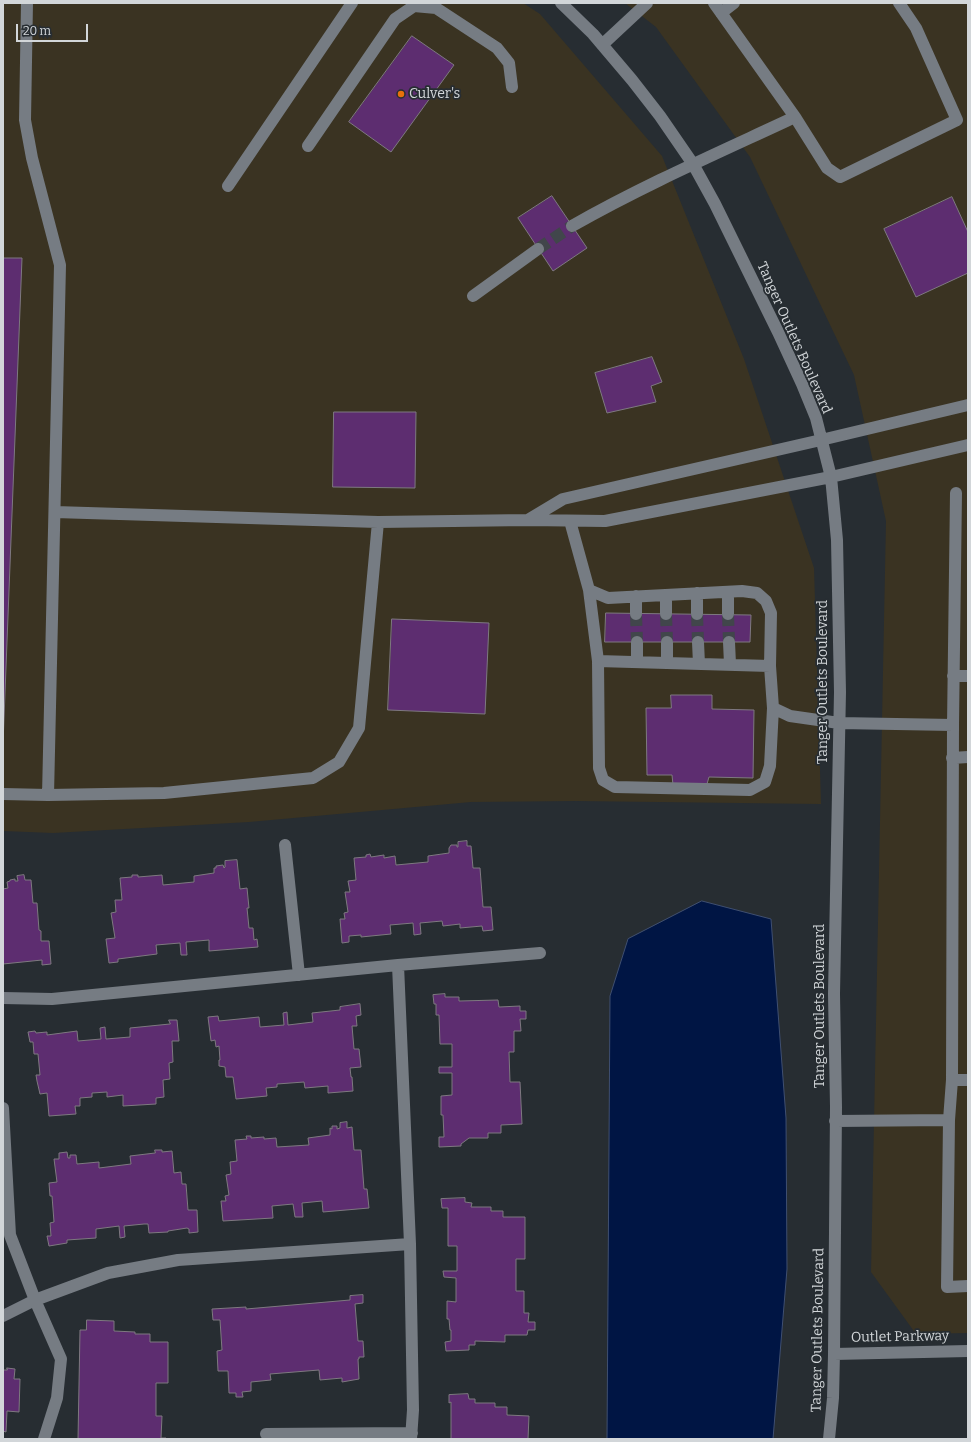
<!DOCTYPE html>
<html>
<head>
<meta charset="utf-8">
<style>
  body { margin:0 }
  #map { position:relative; width:971px; height:1442px; overflow:hidden; background:#272d32; font-family:Bitter,serif }
  canvas { display:block }
  .frame { position:absolute; inset:0; border:4px solid #d2d6d9; pointer-events:none }
  .scale { position:absolute; left:16px; top:24px; width:72px; height:18px; box-sizing:border-box; border:2px solid #d2d6d9; border-top:0; padding-left:5px; font-size:12px; line-height:14px; white-space:nowrap; color:#d2d6d9; -webkit-text-stroke:3px #272d32; paint-order:stroke }
</style>
</head>
<body>
<div id="map">
<canvas width="971" height="1442"></canvas>
<div class="frame"></div>
<div class="scale">20 m</div>
</div>
<script>
const g = document.querySelector('canvas').getContext('2d');
g.lineJoin = 'round';
function fillPath(path, color) { g.fillStyle = color; g.fill(path, 'evenodd'); }
function stroke(path, color, width, dash) { g.strokeStyle = color; g.lineWidth = width; g.lineCap = dash ? 'butt' : 'round'; g.setLineDash(dash || []); g.stroke(path); }
function drawText(font, color, halo, rows, align = 'center') {
  g.font = font + ' Bitter,serif'; g.lineWidth = 3.5; g.setLineDash([]); g.textBaseline = 'middle'; g.strokeStyle = halo; g.fillStyle = color; for (const [text, x, y, turn = 0] of rows) {
    g.save(); g.translate(x, y); g.rotate((+turn || 0) * Math.PI / 180); g.textAlign = isNaN(turn) ? turn : align; if (halo) g.strokeText(text, 0, 0); g.fillText(text, 0, 0); g.restore();
  }
}
fillPath(new Path2D(`
  M3,3h520l17,11 122,142 82,203 70,209 7,236 -245,-3 -105,1 -222,20 -196,11 -50,-2z
  M625,3h343v1330l-52,1 -45,-62 15,-751 -32,-146 -104,-218 -94,-130z`), '#3a3322');
const water = new Path2D(`
  M702,901l69,18 15,199 1,151 -14,170h-166l3,-443 18,-57z`);
fillPath(water, '#001544');
stroke(water, '#3f4f71', 1);
const building = new Path2D(`
  M412,36l42,29 -63,87 -42,-30z
  M552,196l35,52 -34,23 -35,-53z
  M952,197l16,35v41l-52,24 -32,-68z
  M3,258h19l-19,486z
  M652,357l10,25 -11,4 5,16 -49,11 -12,-40z
  M334,412h82l-1,76 -82,-1z
  M606,613l145,2 -1,27h-145z
  M392,619l97,4 -4,91 -97,-4z
  M671,695h41v14l42,1 -1,68 -44,-1 -2,7 -34,1 -1,-10h-25l-1,-67h25z
  M467,841v5h4l2,22h7l3,39h8l2,23 -10,1 -1,-5 -22,2v-4l-17,2 -1,-5 -22,2 1,11 -7,1 -1,-12 -23,2 1,9 -30,3v-2l-12,1v6l-7,1 -2,-24h5l-1,-6 4,-1 -3,-20h5l-2,-11 8,-1 -2,-22 12,-1v-2l4,-1 1,3 13,-2v3l11,-2 1,9 32,-3v-6l21,-3v-5l2,-3h6v2h1v-5z
  M237,860l3,29 7,-1 2,20h-2l2,20h4l1,12 3,-1 1,8 -49,4v-11l-23,2 1,13h-6l-1,-12 -24,2 1,9 -39,5v3l-9,1 -3,-24 9,-1 -4,-25 5,-1 -1,-12h7l-2,-22 12,-1v-2h6v2l24,-2 1,10 31,-3v-6l20,-3v-5h2v-2l7,-1 1,3 1,-1v-6z
  M24,875l1,5h6l2,23h4l2,27 2,1v10h8l2,23 -9,1v-5l-39,4v-75l5,-1 -1,-6 3,-1v-1l5,-1v2h3l-1,-5z
  M445,994v3h14v4l39,-1 1,7 21,-1v5h6v8h-6l1,12h-7v21h-5l1,30h10l2,42 -21,1v8h-13v5h-19l-8,6v2l-22,1v-10h5l-1,-22h-2v-19l11,-1v-22h-13v-6h13v-23h-12l-1,-29h-3v-11h-2l-1,-9z
  M360,1004l1,11 -5,1 1,10h-5l2,23h5l2,18 -11,1 1,9h1l1,14 -25,2v-7l-23,2 -1,-6 -27,2v3l-11,1 1,8 -31,3 -3,-22h-7l-1,-10 -6,-1v-6h1l-1,-14 -3,1 -1,-7 -4,1 -3,-24 10,-1 1,5 40,-4 1,10 24,-2 -1,-12 4,-1 1,13 25,-3 -1,-9 28,-3v-3z
  M169,1020h8l2,21h-7l1,21 -4,1 1,16 -7,1 1,17 -8,1v6l-33,2v-11l-16,2v-5l-15,1v4l-12,1v8h-5l1,8 -27,2 -2,-23 -7,1 -3,-13 -1,-6h4l-2,-21h-4l-1,-12h-3l-2,-10 7,-1 1,2 11,-1v3l30,-4 1,10 23,-2 -1,-11 5,-1 1,12 24,-2v-9l40,-4z
  M347,1122v6l5,-1 2,23h7l3,39h3l2,19 -46,4 -1,-11 -20,2 1,14h-8l-2,-13 -21,2 1,12 -50,3 -2,-20h5l-1,-5 4,-1 -3,-20 5,-1 -1,-12 7,-1 -2,-21 12,-1 -1,-3h5v2l13,-1v2l12,-1 1,9 32,-2 -1,-7 22,-3v-7l2,1v-3h5v3l3,-1v-5z
  M155,1150h7v2l10,-1 2,22 7,-1 1,12h4l2,26h9l1,22 -9,1v-4l-2,-1 -19,3v1l-19,1 -1,-9h-4l-20,2 1,11 -5,1 -1,-12 -23,3v9l-29,2v3l-18,3 -2,-10h4l-1,-13 4,-1 -2,-26h-2l-1,-13 8,-1 -3,-23h5v-6l8,-1 1,6h2v-3h6l1,9 22,-2v6l32,-4 -1,-8 25,-3z
  M465,1198v4l7,1 -1,4h20v4h12v6h22v42h-9v32h8v22h5l-1,9h7v8h-7l-1,5h-22v7l-30,-1v4h-6v5l-23,1 -1,-9 6,-1v-11h-1l-1,-11h-2v-18l9,1v-24l-12,-1 -1,-6h14v-25h-9v-38h-6l-1,-9z
  M363,1295v8l-8,1 3,37h5l1,16h-5v2h-1l1,20 -17,3v-4l-22,2 -1,-10 -49,4 1,6 -20,2v9l-9,1 1,5h-7v-4h-7l-1,-22h-10l-1,-20 5,-1 -2,-30h-7l-1,-11 34,-2v2l104,-9v-4z
  M87,1320l27,1v10l21,1v2h15v8h18v41h-12v33h6l-1,22h5v1h-88l2,-109h6z
  M7,1368l8,1 -1,10h6l-1,33 -12,-1 -1,21 -3,-1v-61h4z
  M468,1394l1,5h6v4h20v4h12v8l22,1 -1,23h-77v-37l-2,1v-8z`);
fillPath(building, '#5d2d70');
stroke(building, '#7e7980', 1);
stroke(new Path2D(`
  M538,249l34,-23
  M636,614l1,28
  M666,614l1,28
  M697,614l1,28
  M728,614l1,28`), '#41464b', 12, [12, 6]);
stroke(new Path2D(`
  M27,3l-2,117 7,38 28,107 -12,530
  M561,3l32,31 39,46 28,36 33,48 22,40 63,128 24,52 14,34 15,59 6,63 3,152 -6,302 2,113 -2,247 -1,44 -4,41
  M714,3l81,114 32,51 13,9 117,-57 -41,-92 -17,-25
  M721,13l13,-10
  M602,45l45,-42
  M308,146l87,-127 19,-13 22,2 61,40 12,15 3,24
  M228,186l124,-183
  M572,226c72,-41 148,-74 223,-109
  M473,296l65,-47
  M956,493l-3,232 -1,355h16
  M55,512l323,10 150,-2 77,1 226,-44 137,-32
  M528,520l35,-21 258,-59 147,-35
  M570,521l19,69 19,8 134,-7 15,2 9,8 5,12 -1,53 3,42 17,8 49,7 114,2
  M589,590l9,71 172,5
  M728,592v22
  M666,595v19
  M636,596v18
  M697,614v-21
  M637,642v20
  M667,642v21
  M698,642l1,22
  M729,642l1,22
  M598,661l1,107 4,12 12,7 135,3 15,-8 5,-16 3,-58
  M953,676h15
  M952,758l16,-1
  M3,794l45,1 116,-2 149,-15 26,-16 20,-34 19,-206
  M285,845l14,130
  M398,965l142,-12
  M3,998l49,1 346,-34 12,279 -232,16 -70,13 -73,27 -32,16
  M3,1108l7,127 25,65 26,59 -4,39 -13,41
  M949,1120l-2,167 21,-1
  M835,1121l114,-1 3,-40
  M410,1244l3,166 -2,29
  M834,1354l134,-3
  M266,1434l146,-1`), '#767c83', 12);
for (const [x, y, r, color] of [
  [401,94,4,"#e8710a"]
]) { const dot = new Path2D(); dot.arc(x, y, r, 0, 2 * Math.PI); g.fillStyle = color; g.fill(dot); stroke(dot, '#272d32', 1.5); }
drawText('14px', '#d2d6d9', '#272d32', [
  ["Culver's",409,94]
], 'left');
drawText('14px', '#d2d6d9', '#272d32', [
  ["Tanger Outlets Boulevard",794,338,66],
  ["Tanger Outlets Boulevard",823,682,-90],
  ["Tanger Outlets Boulevard",820,1006,-90],
  ["Tanger Outlets Boulevard",818,1330,-89],
  ["Outlet Parkway",900,1337,-1]
]);
</script>
</body>
</html>
